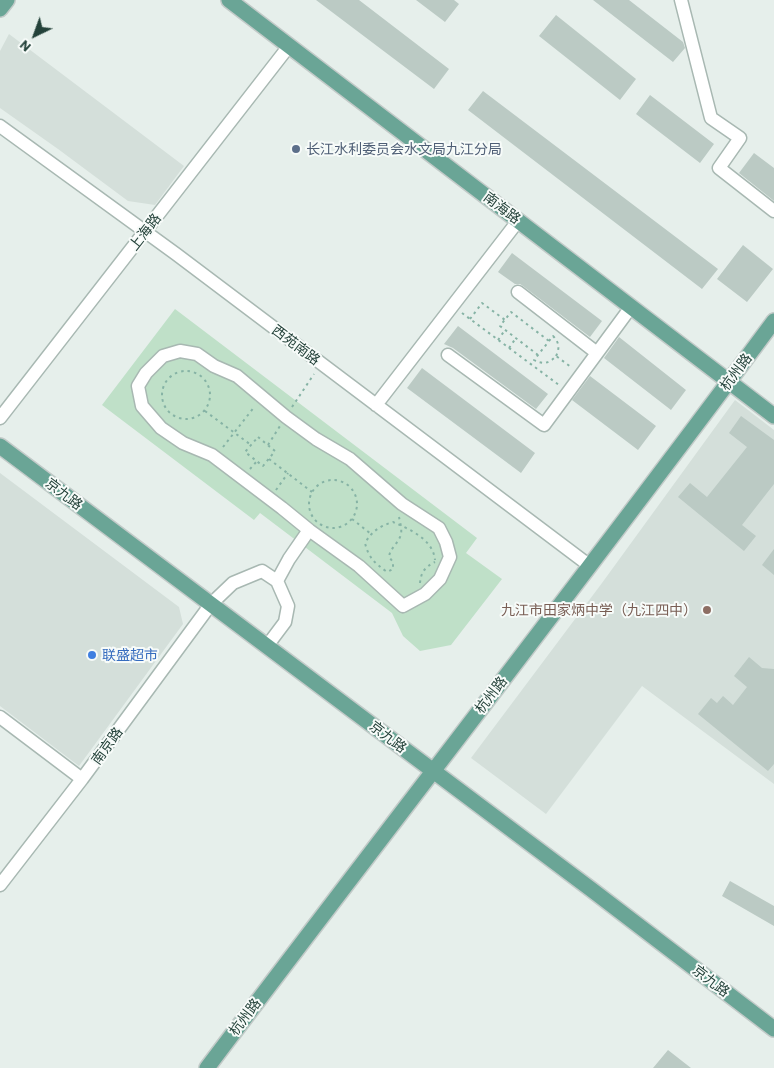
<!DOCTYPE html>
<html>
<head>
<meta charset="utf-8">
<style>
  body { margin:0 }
  #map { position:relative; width:774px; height:1068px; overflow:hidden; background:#e6efeb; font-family:Barlow,sans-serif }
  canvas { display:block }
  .north { position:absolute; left:10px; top:10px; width:50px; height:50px; -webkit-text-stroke:4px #f7fbf9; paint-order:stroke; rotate:222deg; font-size:14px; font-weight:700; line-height:20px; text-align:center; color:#24423a }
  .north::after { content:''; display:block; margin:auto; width:18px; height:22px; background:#24423a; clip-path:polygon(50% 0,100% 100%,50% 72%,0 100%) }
</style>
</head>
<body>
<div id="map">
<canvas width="774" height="1068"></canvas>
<div class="north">N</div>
</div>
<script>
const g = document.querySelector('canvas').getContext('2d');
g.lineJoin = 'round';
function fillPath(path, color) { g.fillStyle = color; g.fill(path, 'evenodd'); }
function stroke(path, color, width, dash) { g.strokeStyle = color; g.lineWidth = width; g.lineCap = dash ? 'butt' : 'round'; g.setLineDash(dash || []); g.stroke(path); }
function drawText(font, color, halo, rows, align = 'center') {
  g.font = font + ' Barlow,"Noto Sans SC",sans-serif'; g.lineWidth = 4; g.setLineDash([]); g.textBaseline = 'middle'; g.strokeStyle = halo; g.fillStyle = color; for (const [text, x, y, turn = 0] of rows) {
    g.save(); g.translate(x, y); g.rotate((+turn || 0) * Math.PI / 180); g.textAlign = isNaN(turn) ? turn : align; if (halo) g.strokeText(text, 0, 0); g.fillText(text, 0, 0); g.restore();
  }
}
fillPath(new Path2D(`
  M9,34l175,132 -29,39 -27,-4 -70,-52 -58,-41v-57z
  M735,400l39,30v354l-132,-98 -96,128 -75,-56 131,-175z
  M0,473l179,134 4,17 -104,142 -79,-60z`), '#d4dfda');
fillPath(new Path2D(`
  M175,309l302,229 -11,15 36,26 -51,66 -31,6 -17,-15 -11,-23 -132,-100 -6,7 -152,-115z`), '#bfe0c8');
fillPath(new Path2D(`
  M316,0h43l90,69 -15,20z
  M416,0h38l5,4 -14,18z
  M593,0h36l54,42 2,6 -12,14z
  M556,15l80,64 -16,21 -81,-64z
  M483,91l235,178 -16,20 -234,-179z
  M650,95l64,49 -14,19 -64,-49z
  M754,153l20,15v33l-35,-28z
  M743,245l30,24 -26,33 -30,-23z
  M512,253l90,68 -12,16 -67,-51 -3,-2h-5l-17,-12z
  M458,326l90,68 -12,15 -83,-61 -9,-4z
  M619,337l67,53 -15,20 -67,-52z
  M422,368l113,85 -14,20 -114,-85z
  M590,376l66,50 -18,24 -66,-50z
  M741,416l33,24v44l-32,41 14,11 -12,15 -66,-54 12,-14 17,14 40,-50 -18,-14z
  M774,549v26l-12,-10z
  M749,657l13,11 12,1v95l-6,7 -70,-57 13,-16 6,5 6,-7 10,9 14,-18 -13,-11z
  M730,881l44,25v20l-52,-30z
  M668,1050l23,18h-38z`), '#bbcac4');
const minor = new Path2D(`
  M681,0l30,118 29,20 -21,30 55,43
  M0,126l176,128 414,312
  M518,292l79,61
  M448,355l96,70 87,-118
  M376,405l142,-184
  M0,418l289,-372
  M267,646l18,-24 3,-16 -11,-25 12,-22 20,-29 50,36 44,40 22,-12 15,-15 10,-22 -4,-15 -7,-14 -37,-24 -52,-45 -34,-20 -30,-22 -49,-41 -23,-10 -17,-12 -17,-3 -17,5 -17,17 -8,13 4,20 19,22 22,15 29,12 70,53 27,22
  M0,717l82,62
  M0,885l82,-106 129,-175 22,-21 29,-12 15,10`);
const major = new Path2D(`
  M229,0l545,416
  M0,9l7,-9
  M0,446l592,444 182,139
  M207,1068c188,-249 381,-496 567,-747`);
stroke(minor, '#a8b8b2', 15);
stroke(major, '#c2cac8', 18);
stroke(new Path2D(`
  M462,313l97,72
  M470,319l12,-16 23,17
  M498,340l7,-10
  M509,348l7,-10
  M538,355l-38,-29 11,-14 38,29
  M556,356c4,-8 3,-14 -3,-20l-19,24c9,5 16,3 22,-4l15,11
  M162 395a24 24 0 1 1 48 0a24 24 0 1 1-48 0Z
  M292,407l22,-33
  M205,411l46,34
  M258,437l17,14 -12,15 -18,-14z
  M268,445l12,-19
  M223,447l32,-41
  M269,459l43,33
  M250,469l7,-8
  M309 504a24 24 0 1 1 48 0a24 24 0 1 1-48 0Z
  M276,490l12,-17
  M399,517c1,5 3,12 2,17 -2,9 -11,14 -12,23l4,5v7l-6,3c-12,-9 -18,-13 -22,-29 7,-12 15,-17 28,-21 16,7 40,17 42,38
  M352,519l19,15
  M420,583c1,-11 5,-16 15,-21`), '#86b3a5', 2, [2.5, 4]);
stroke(minor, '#fff', 12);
stroke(major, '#6aa596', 15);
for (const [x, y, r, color] of [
  [296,149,5,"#5c6f8a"],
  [707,610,5,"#8d6e63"],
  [92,655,5,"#3f7fe0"]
]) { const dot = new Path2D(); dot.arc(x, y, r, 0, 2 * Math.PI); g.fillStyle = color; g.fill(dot); stroke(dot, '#f7fbf9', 2); }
drawText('14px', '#4e5e75', '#f7fbf9', [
  ["长江水利委员会水文局九江分局",306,149]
], 'left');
drawText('14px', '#24423a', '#f7fbf9', [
  ["南海路",502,208,37],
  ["上海路",145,232,-52],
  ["西苑南路",296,345,37],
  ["杭州路",736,372,-53],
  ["京九路",64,494,37],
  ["杭州路",491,695,-52],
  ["京九路",388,737,37],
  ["南京路",107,746,-54],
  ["京九路",711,981,37],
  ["杭州路",245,1017,-53]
]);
drawText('14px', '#785e54', '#f7fbf9', [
  ["九江市田家炳中学（九江四中）",697,610]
], 'right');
drawText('14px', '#366cbe', '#f7fbf9', [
  ["联盛超市",102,655]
], 'left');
</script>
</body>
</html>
